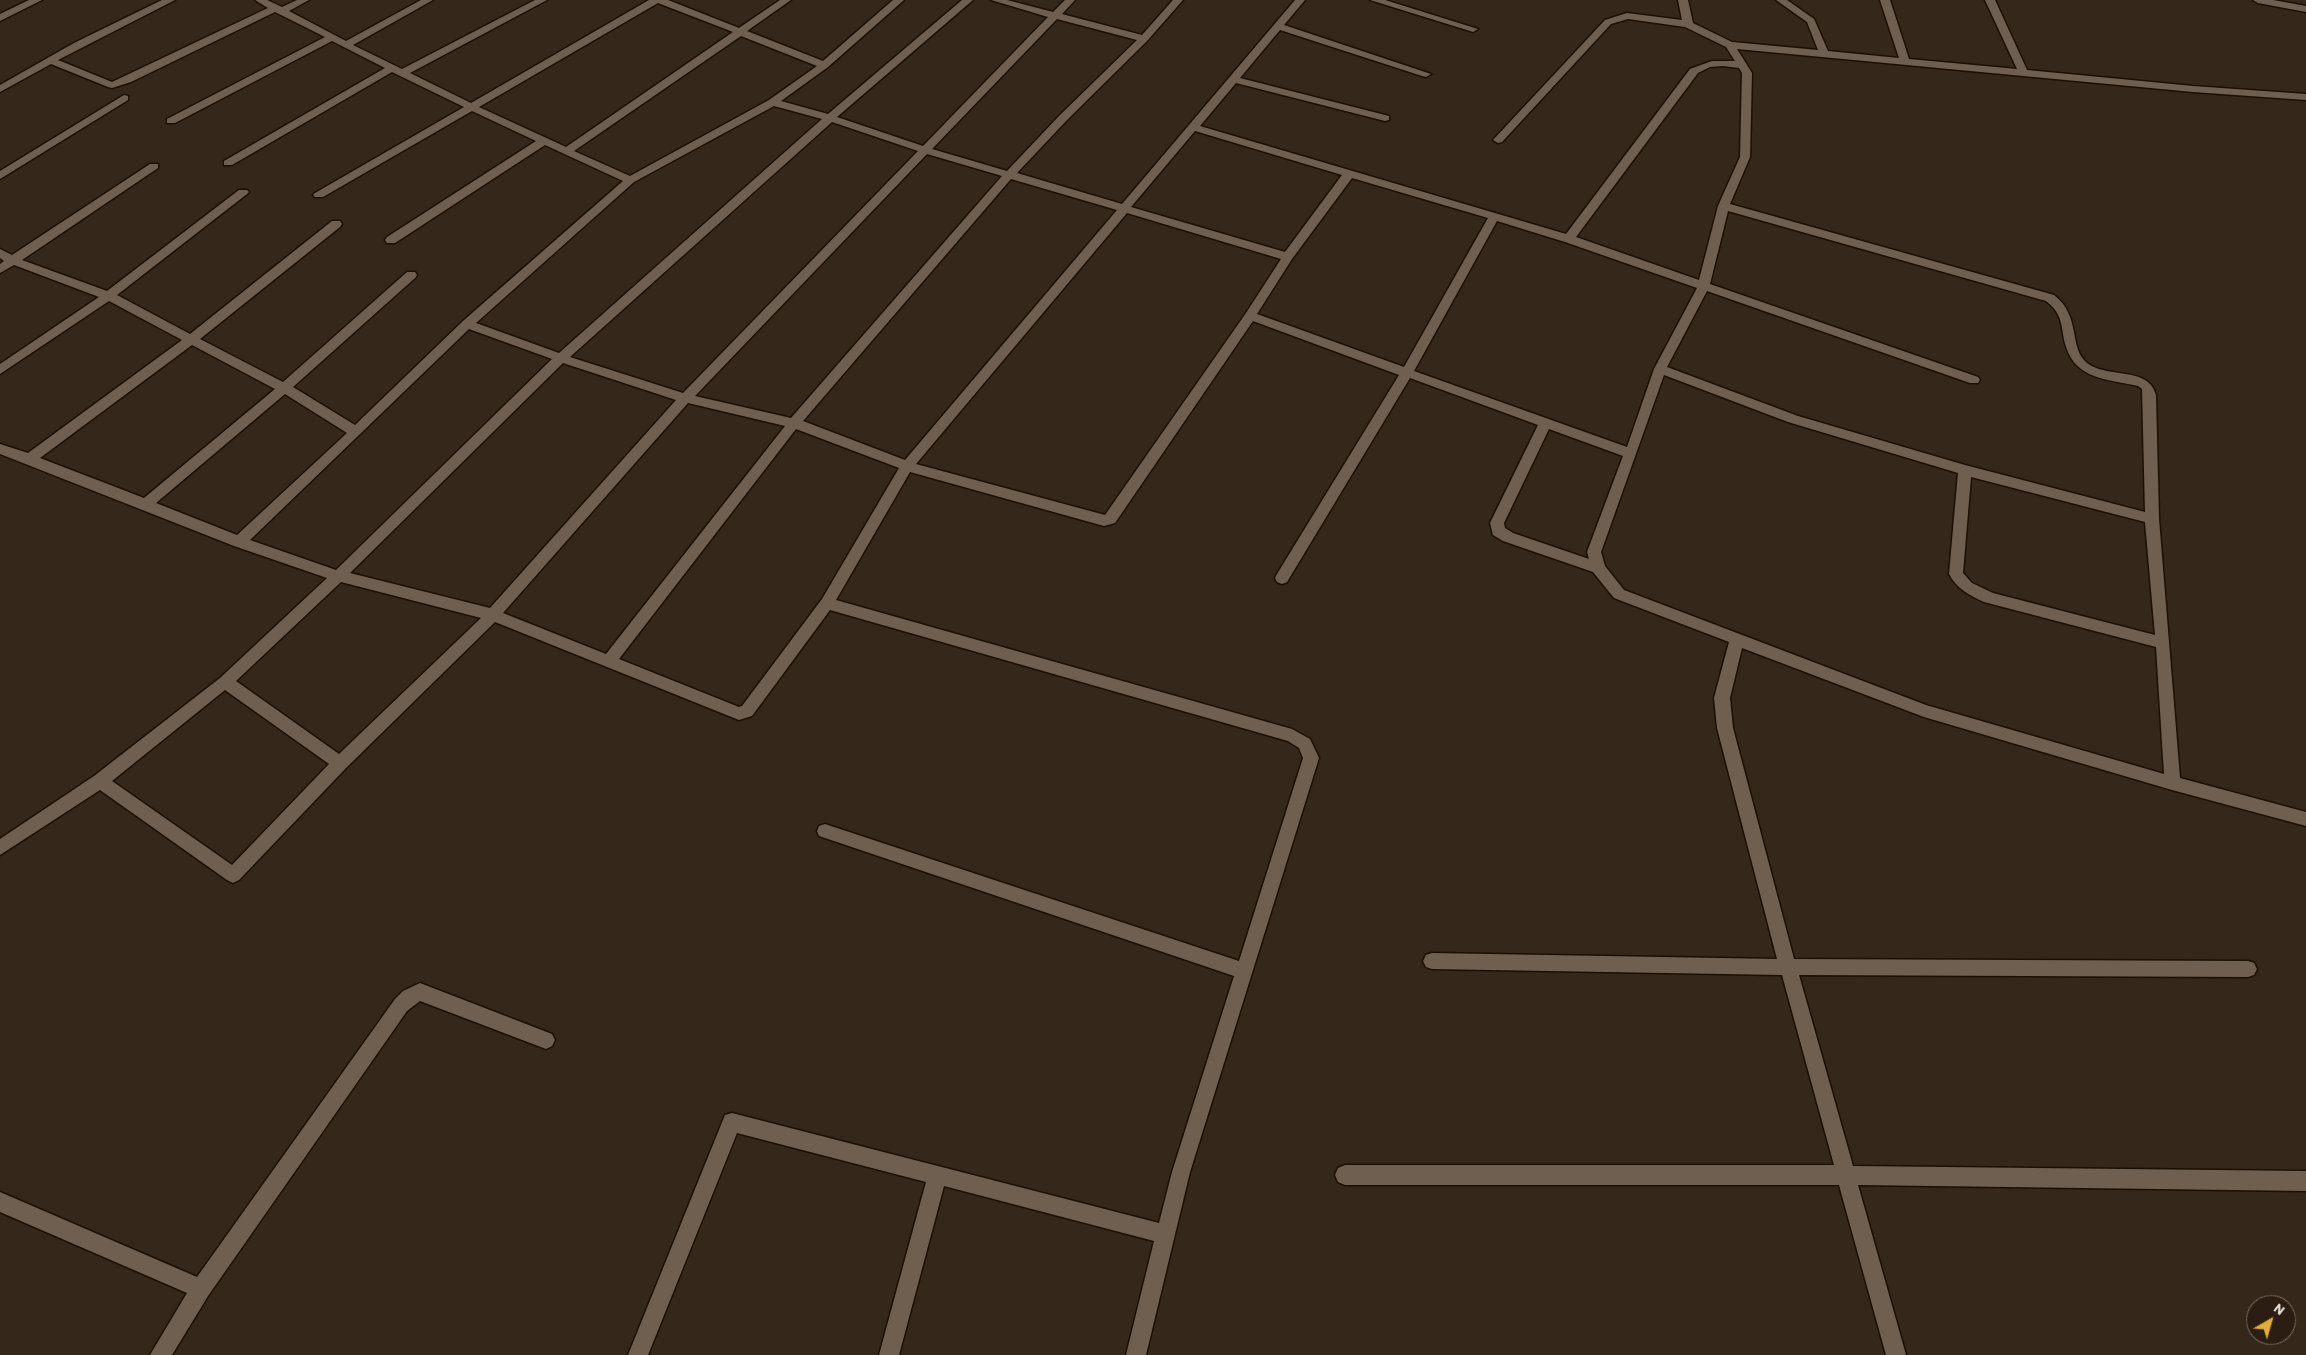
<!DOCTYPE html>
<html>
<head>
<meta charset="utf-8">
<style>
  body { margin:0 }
  #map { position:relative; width:2306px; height:1355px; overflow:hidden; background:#35271a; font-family:Barlow,sans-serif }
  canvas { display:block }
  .north { position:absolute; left:2246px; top:1295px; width:50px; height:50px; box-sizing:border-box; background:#2b1d11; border:1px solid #796d62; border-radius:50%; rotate:38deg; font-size:14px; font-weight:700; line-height:20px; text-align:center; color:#ede4dc }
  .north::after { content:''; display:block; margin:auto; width:18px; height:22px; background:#e2af34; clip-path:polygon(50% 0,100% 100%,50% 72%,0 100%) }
</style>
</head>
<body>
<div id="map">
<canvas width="2306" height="1355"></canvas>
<div class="north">N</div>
</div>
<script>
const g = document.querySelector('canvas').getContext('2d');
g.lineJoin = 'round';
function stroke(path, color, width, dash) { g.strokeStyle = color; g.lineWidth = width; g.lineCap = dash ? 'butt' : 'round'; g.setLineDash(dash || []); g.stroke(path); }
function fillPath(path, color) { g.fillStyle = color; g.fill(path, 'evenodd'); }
const minor = new Path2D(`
  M29,0h13l-42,21v-7z
  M162,0h13l-117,60 54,22 156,-74 -13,-8h12l15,7 15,-7h12l-20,11 57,30 75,-41h12l-80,45 49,24 133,-69h12l-137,73 61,30 178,-103h19l71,28 41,-28h11l-44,31 76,30 70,-61h11l-76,67 -47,34 47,13 134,-114h11l-136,117 86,29 125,-129 -57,-17h16l46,12 12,-12h10l-13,14 80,21 31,-35h10l-36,41 -80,79 -50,53 105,31 173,-204h10l-21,25 147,49 -5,3 -4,-1 -142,-46 -40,48 149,38v4l-4,1 -149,-38 -36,43 366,108 124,-165 22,-8h23l-9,-14 -41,-20 -57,-8 -17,5 -109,118 -4,1 -5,-3 112,-120 22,-7 55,7 -4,-20h10l5,23 39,19 86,8 -11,-28 -31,-22h11l27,19 14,32 71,7 -19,-58h10l19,59 108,10 -32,-69h10l32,70 166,16 113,8v6l-113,-8 -456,-43 15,24 -2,84 -20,47 324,91c28,22 14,52 33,68 21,16 62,3 69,32l3,124 21,259 126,34v14l-134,-36 -248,-73 -182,-69 -12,50 3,30 61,231 454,2 6,2 3,6 -3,6 -6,2 -449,-2 54,191 453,5v20l-448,-6 48,170h-20l-47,-170h-494l-7,-3 -3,-7 3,-7 7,-3h489l-52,-190 -350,-6 -6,-2 -3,-6 3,-6 6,-2 345,6 -60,-231 -3,-30 15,-56 -115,-44 -21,-26 -90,-31 -10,-6 -3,-12 48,-98 -128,-47 -123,204 -5,2 -5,-2 -2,-4 2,-4 122,-199 -146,-54 -138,202 -11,3 -194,-54 -74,128 456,129 18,10 9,19 -129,414 -44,183h-20l28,-114 -210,-55 -45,169h-20l47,-173 -189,-49 -89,222h-20l97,-240 7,-2 427,110 13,-51 62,-196 -409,-138 -6,-2 -2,-5 2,-5 6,-2 414,137 64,-203 -4,-10 -11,-7 -458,-131 -78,106 -13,4 -244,-98 -149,146 -107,112 -6,3 -6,-3 -127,-90 -100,65v-16l94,-63 126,-98 107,-100 -93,-32 -234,-92v-10l28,9 154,-113 -73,-39 -109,73v-10l99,-67 -85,-32 -14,8v-9l4,-3 -4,-3v-9l12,6 138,-91h8v4l-136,92 85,31 132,-101h8l2,2 -2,2 -130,101 73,39 142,-113h8l2,3 -2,3 -140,112 83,43 124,-110h8l2,3 -2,3 -122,109 62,38 108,-104 160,-140 -78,-36 -150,98h-8l-2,-3 2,-3 149,-96 -64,-30 -149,86h-8l-2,-2 2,-2 149,-86 -72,-35 -160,93h-8v-4l161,-93 -53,-27 -157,82h-8v-4l158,-82 -50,-25 -144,70 -19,6 -4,-1 -57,-23 -51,28v-7l74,-42zM658,3l75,29 -167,115 -87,-40zM1057,19l80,21 -78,76 -52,55 -75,-22zM741,36l76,30 -48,34 -139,76 -56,-25zM1723,66l16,2 3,5 -2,84 -22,49 -19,74 -123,-43 122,-164 12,-6zM774,106l48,13 -263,234 -83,-30 158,-141zM832,122l86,29 -235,242 -113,-36zM1195,131l147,44 -57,77 -154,-45zM927,154l75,22 -211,242 -96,-22zM1352,178l136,40 -84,149 -147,-53 35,-55zM1011,179l106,31 -212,250 -102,-39zM1728,211l318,90c12,9 15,18 17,33 7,45 38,44 75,52l4,3 3,123 -180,-47 -167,-49 -131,-49 40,-76 263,92h8l2,-3 -2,-3 -268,-93zM1127,213l154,46 -35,54 -141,202 -189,-51zM1497,221l68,21 132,46 -43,81 -27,78 -213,-76zM469,329l83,30 -216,211 -86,-30zM192,345l83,44 -131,109 -104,-40zM563,363l113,37 -186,208 -140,-35zM1664,375l124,47 170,51 -9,101c8,15 20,21 35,28l172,45 8,127 -238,-69 -302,-115 -19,-24 -4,-14zM285,394l62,39 -110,102 -81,-32zM688,403l97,23 -179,228 -103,-41zM796,429l103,39 -77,131 -80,107 -3,1 -120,-48zM1549,429l74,27 -36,96 2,7 -76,-26 -8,-5 -1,-5zM1971,477l174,45 10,113 -162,-42 -21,-10 -9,-10zM341,582l140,36 -142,136 -103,-73zM225,690l104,74 -97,101 -120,-84z
  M1370,0h15l93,29 -5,3 -3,-1z
  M2253,0h20l33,6v6l-48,-9z
  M124,95l4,1v4l-128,79v-8z
  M420,983l132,51 3,6 -3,6 -6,3 -126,-48 -13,10 -199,285 -36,59h-22l37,-62 -187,-81v-20l197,85 198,-278 8,-8z`);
stroke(minor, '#1c1004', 3);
fillPath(minor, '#6f5f51');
</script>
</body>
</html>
